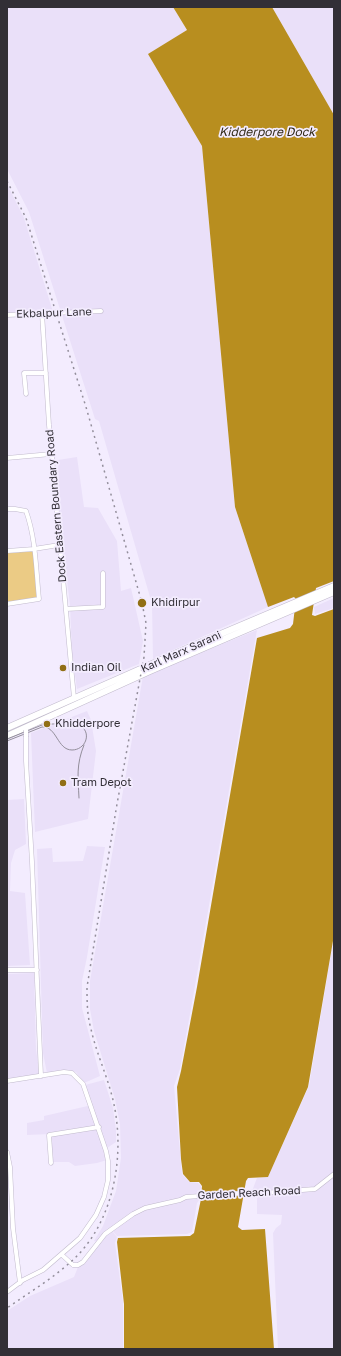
<!DOCTYPE html>
<html>
<head>
<meta charset="utf-8">
<style>
  body { margin:0 }
  #map { position:relative; width:341px; height:1356px; overflow:hidden; background:#f3ecfe; font-family:"Golos Text",sans-serif }
  canvas { display:block }
  .frame { position:absolute; inset:0; border:8px solid #322f36; pointer-events:none }
</style>
</head>
<body>
<div id="map">
<canvas width="341" height="1356"></canvas>
<div class="frame"></div>
</div>
<script>
const g = document.querySelector('canvas').getContext('2d');
g.lineJoin = 'round';
function fillPath(path, color) { g.fillStyle = color; g.fill(path, 'evenodd'); }
function stroke(path, color, width, dash) { g.strokeStyle = color; g.lineWidth = width; g.lineCap = dash ? 'butt' : 'round'; g.setLineDash(dash || []); g.stroke(path); }
function drawText(font, color, halo, rows, align = 'center') {
  g.font = font + ' "Golos Text",sans-serif'; g.lineWidth = 3.5; g.setLineDash([]); g.textBaseline = 'middle'; g.strokeStyle = halo; g.fillStyle = color; for (const [text, x, y, turn = 0] of rows) {
    g.save(); g.translate(x, y); g.rotate((+turn || 0) * Math.PI / 180); g.textAlign = isNaN(turn) ? turn : align; if (halo) g.strokeText(text, 0, 0); g.fillText(text, 0, 0); g.restore();
  }
}
fillPath(new Path2D(`
  M7,7h166l14,23 -38,24 53,92 33,361 33,100 -115,52 -1,-55 -53,-183 -4,-2 -66,-207 -22,-43z
  M272,7h62v108z
  M7,184l17,34 29,94 -46,2z
  M77,457l7,50 14,1 19,33 4,50 10,-3 12,53 -4,23 -62,25 -5,-35 -2,-49 -10,-82 -2,-63z
  M334,598v10l-19,6 -1,-7z
  M257,630l-65,373 -12,66 -6,17 8,88 7,8 9,1 3,3 -1,13 -3,4 -5,29 -5,2 -70,2 -7,-8 -13,14 -3,-1 9,-15 13,-35 5,-33 -1,-34 -5,-25 -21,-68 -4,-22v-28l53,-305z
  M87,711l4,9 5,31 -8,68 -53,13 -4,-99z
  M24,799l2,45 -11,6 -4,13 -1,28 15,2 5,72 -23,1v-166z
  M87,846l18,1 -18,110 -5,24v27l18,68 -16,7 -8,-11 -8,-2 -21,3 -4,-20 -6,-204 15,-1 1,14 30,-1z
  M334,936v236l-20,16 -52,4 -10,-1 5,-13 11,-1 41,-91z
  M34,973l2,77 4,25 -33,5v-106z
  M104,1080l9,28 3,22v12l-12,8 3,10 -10,3 -22,3 -6,-4h-17l-2,-28 -23,1v-12l17,-3v-4l48,-11 -7,-20z
  M334,1176v173h-56l-5,-116 3,-5 5,-4 1,-9 -25,-1v-18l58,-5z
  M112,1231l5,6 -2,6 8,59v47h-116v-38l23,-15 44,-19 4,-10 6,-4 22,-28z`), '#eae0f9');
fillPath(new Path2D(`
  M33,551l5,47 -31,4v-49z`), '#ebcb85');
fillPath(new Path2D(`
  M173,7h99l62,108v466l-18,7 -4,27 3,1 19,-7v326l-26,152 -40,90 -20,1 -2,3 -8,46 4,3 23,-1 9,120h-150v-45l-7,-62 1,-4 72,-2 4,-3 7,-34 1,-13 -3,-4h-9l-7,-8 -2,-15 -4,-72 4,-16 16,-84 60,-349 33,-10 3,-4 3,-25 -2,-2 -26,10 -33,-100 -33,-361 -54,-92 39,-24z`), '#b88e1f');
const minor = new Path2D(`
  M42,313l7,112 25,273
  M7,315l94,-4
  M26,394l-2,-21h22
  M7,458l44,-4
  M7,509h8l11,2c10,28 10,59 13,88l-32,5
  M7,551l27,-2 25,-4
  M66,609l37,-2v-34
  M26,737v24l6,101 9,214
  M7,970h30
  M7,1081l57,-9 8,1 11,11 23,67 2,10v19l-4,17 -8,18 -16,23 -37,32 -20,10 -16,12
  M7,1152l3,15 3,61 7,55
  M51,1163l-2,-28 50,-8
  M62,1255l11,10h5l5,-3 22,-28 28,-20 12,-6 35,-8 6,-3 72,-5 6,1 51,-4 19,-15`);
const secondary = new Path2D(`
  M7,728l190,-84 137,-58
  M7,736l143,-65 184,-79`);
stroke(minor, '#c1bacc', 5);
stroke(secondary, '#c1bacc', 7);
stroke(minor, '#fff', 4);
stroke(secondary, '#fff', 6);
stroke(new Path2D(`
  M7,739l35,-14c7,-1 34,-3 39,1 11,8 4,24 -9,24 -15,0 -15,-24 -30,-23l-35,14
  M79,798c-1,-21 -3,-33 5,-53`), '#938e9b', 1);
stroke(new Path2D(`
  M7,181l19,37 60,189 56,196 4,20 -2,34 -27,147 -30,183c0,14 0,28 4,42 5,23 15,44 21,67 14,53 4,122 -37,162 -20,19 -45,34 -68,50`), '#938e9b', 1.5, [2, 4]);
const minorBridge = new Path2D(`
  M26,737v-7`);
stroke(minorBridge, '#c1bacc', 5, []);
stroke(minorBridge, '#fff', 4);
for (const [x, y, r, color] of [
  [142,603,5,"#916f15"],
  [63,668,4,"#916f15"],
  [47,724,4,"#916f15"],
  [63,783,4,"#916f15"]
]) { const dot = new Path2D(); dot.arc(x, y, r, 0, 2 * Math.PI); g.fillStyle = color; g.fill(dot); stroke(dot, '#f3ecfe', 1.5); }
drawText('11px', '#322f36', '#f3ecfe', [
  ["Ekbalpur Lane",54,313,-2],
  ["Dock Eastern Boundary Road",56,506,-95],
  ["Karl Marx Sarani",181,652,-24],
  ["Garden Reach Road",249,1193,-3]
]);
drawText('11px', '#322f36', '#f3ecfe', [
  ["Khidirpur",151,603],
  ["Indian Oil",71,668],
  ["Khidderpore",55,724],
  ["Tram Depot",71,783]
], 'left');
drawText('italic 12px', '#322a18', '#f3ecfe', [
  ["Kidderpore Dock",267,132]
]);
</script>
</body>
</html>
